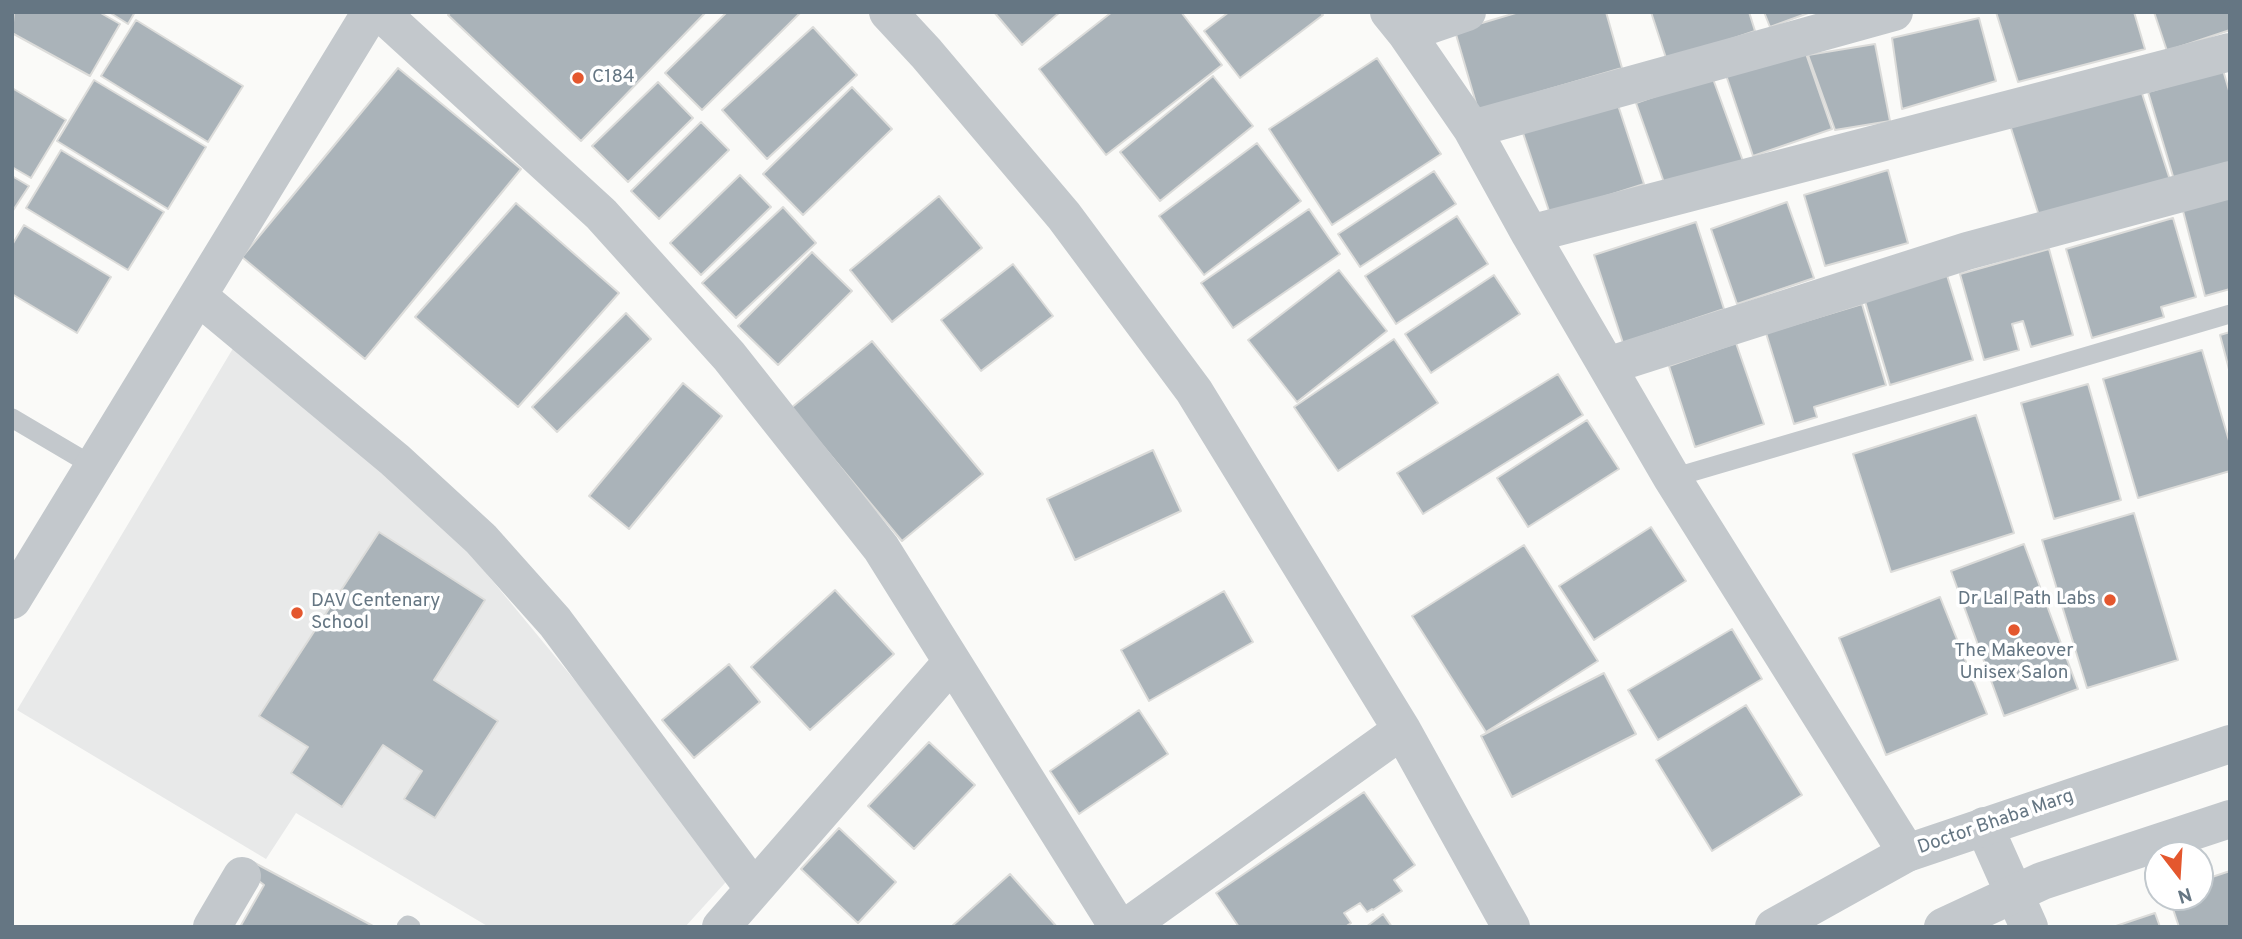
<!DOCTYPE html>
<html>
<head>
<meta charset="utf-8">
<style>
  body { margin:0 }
  #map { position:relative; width:2242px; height:939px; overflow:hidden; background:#fafaf8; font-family:Overpass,sans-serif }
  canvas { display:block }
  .frame { position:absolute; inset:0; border:14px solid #657683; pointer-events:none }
  .north { position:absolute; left:2144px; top:841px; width:70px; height:70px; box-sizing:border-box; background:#fff; border:2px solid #c1c8cd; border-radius:50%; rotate:163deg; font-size:19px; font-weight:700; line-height:28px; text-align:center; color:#657683 }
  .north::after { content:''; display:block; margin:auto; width:24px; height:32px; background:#e4572e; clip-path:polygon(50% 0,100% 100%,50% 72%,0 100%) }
</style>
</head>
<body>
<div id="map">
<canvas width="2242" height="939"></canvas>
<div class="frame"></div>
<div class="north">N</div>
</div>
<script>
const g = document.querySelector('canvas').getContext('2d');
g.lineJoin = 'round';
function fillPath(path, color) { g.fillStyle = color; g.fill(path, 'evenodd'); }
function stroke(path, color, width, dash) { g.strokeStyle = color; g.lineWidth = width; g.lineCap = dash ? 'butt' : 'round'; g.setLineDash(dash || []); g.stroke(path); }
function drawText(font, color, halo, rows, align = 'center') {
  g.font = font + ' Overpass,sans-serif'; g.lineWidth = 7; g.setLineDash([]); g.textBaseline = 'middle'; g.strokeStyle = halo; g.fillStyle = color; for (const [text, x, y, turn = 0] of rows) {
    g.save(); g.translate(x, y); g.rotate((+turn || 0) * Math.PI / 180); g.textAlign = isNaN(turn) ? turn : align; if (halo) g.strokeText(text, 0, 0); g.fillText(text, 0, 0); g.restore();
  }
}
fillPath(new Path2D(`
  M241,335l198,181 295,357 -49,54h-196l-193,-114 -30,46 -249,-149z`), '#e8e9e9');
const building = new Path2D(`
  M14,12h85l21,12 -30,52 -78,-43z
  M109,12h26l-7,12z
  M451,12h255l-125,129 -133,-126z
  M727,12h74l-99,98 -37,-37z
  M994,12h66l-38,33z
  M1112,12h69l41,53 -116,90 -67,-86z
  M1229,12h91l3,3 -83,63 -36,-47z
  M1519,12h87l16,56 -144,42 -23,-79z
  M1651,12h98l6,19 -88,30z
  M1764,12h47l-41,15z
  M1996,12h138l11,37 -127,33z
  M2154,12h76v18l-63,21z
  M1979,18l17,63 -94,28 -10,-71z
  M136,20l107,66 -35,56 -107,-66z
  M813,27l44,48 -90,84 -45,-49z
  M1875,44l15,77 -55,9 -27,-75z
  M1803,45l29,84 -79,27 -28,-84z
  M1377,58l64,96 -109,71 -63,-96z
  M398,68l123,101 -156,190 -123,-102z
  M2223,70l7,24v73l-55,16 -27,-91z
  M1213,76l40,50 -93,75 -40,-49z
  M1712,76l32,88 -77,27 -31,-88z
  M94,80l112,67 -38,62 -111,-68z
  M658,82l35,36 -65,64 -36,-36z
  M2139,84l32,99 -129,42 -32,-100z
  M852,87l40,42 -89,86 -40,-41z
  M12,88l54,32 -35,58 -19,-11z
  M1616,99l28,85 -94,30 -28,-84z
  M701,122l28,28 -70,69 -28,-28z
  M1257,143l44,58 -97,74 -45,-59z
  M61,150l103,62 -36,58 -102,-62z
  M1888,170l20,73 -83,23 -21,-71z
  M1434,171l22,33 -96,63 -22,-33z
  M740,175l31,32 -70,68 -31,-32z
  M12,176l17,10 -17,26z
  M2230,194v95l-25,7 -23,-89z
  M939,196l43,52 -90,74 -42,-52z
  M1787,202l27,76 -77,26 -26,-75z
  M516,203l103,90 -101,114 -103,-90z
  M783,207l33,36 -80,75 -34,-35z
  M1309,209l31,45 -107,74 -32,-45z
  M1457,216l31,48 -92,60 -31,-48z
  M2173,218l23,79 -35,10 3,10 -72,21 -26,-89z
  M1696,222l28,87 -101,34 -29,-88z
  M24,225l87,52 -34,56 -65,-39v-49z
  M2049,249l24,86 -42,12 -8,-26 -11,3 7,26 -35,10 -24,-86z
  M812,252l40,39 -74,74 -40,-39z
  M1013,264l40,52 -72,55 -40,-51z
  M1339,270l48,61 -90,71 -49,-62z
  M1946,272l27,88 -83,25 -26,-87z
  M1494,275l26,39 -89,59 -26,-39z
  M1862,304l24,81 -72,22 3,10 -23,7 -28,-91z
  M626,313l25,26 -94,93 -25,-25z
  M2230,332v41l-10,-38z
  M1394,339l44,64 -100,68 -44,-64z
  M872,341l111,133 -81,67 -111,-133z
  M1736,343l28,81 -69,23 -26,-81z
  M2202,350l28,94v27l-92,27 -35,-119z
  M1558,374l25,41 -160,99 -26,-41z
  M683,383l39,33 -93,113 -40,-33z
  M2088,384l33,116 -67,19 -33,-116z
  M1976,415l38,118 -123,39 -38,-118z
  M1587,420l32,49 -91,58 -31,-49z
  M1153,450l28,61 -106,49 -28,-61z
  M2134,513l44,147 -91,28 -45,-148z
  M1651,527l35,54 -92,59 -35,-54z
  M379,532l106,68 -51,80 64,41 -63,97 -31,-19 18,-28 -39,-26 -41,62 -51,-34 17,-26 -49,-31z
  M2024,544l54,145 -74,27 -53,-145z
  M1524,545l74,116 -112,71 -74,-116z
  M835,590l59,64 -84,76 -59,-63z
  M1224,591l29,51 -104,59 -28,-51z
  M1940,597l47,117 -101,41 -47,-117z
  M1732,629l30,50 -104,61 -30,-50z
  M729,664l31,38 -66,56 -32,-38z
  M1604,673l32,61 -124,63 -31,-61z
  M1746,705l56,90 -90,56 -56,-91z
  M1139,710l29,44 -89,60 -29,-43z
  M929,742l46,43 -61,64 -46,-43z
  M1364,792l51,73 -21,15 8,11 -29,19 -1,-1 -5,3 -7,-9 -16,10 7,10 -6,4h-106l-23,-34z
  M839,828l57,54 -38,41 -57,-54z
  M251,861l122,65 -133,1 24,-42 -18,-14z
  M2230,871v56h-51l-10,-30h31v-16z
  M1010,874l47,53h-106z
  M2155,913l5,14h-47z
  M1383,914l9,13h-26z`);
fillPath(building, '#aab3b9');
stroke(building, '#dcdcda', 2);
stroke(new Path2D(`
  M12,418l83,49
  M1672,478l558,-164
  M406,927l2,-2 3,2`), '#c3c8cc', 19);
stroke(new Path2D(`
  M380,12l221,202 128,142 152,192 237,379
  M888,12l38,41 138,163 130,175 208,339 109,197
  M1389,12l17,21 66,96 58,105 142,244 235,375
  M1406,33l61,-21
  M1472,129l422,-117
  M1530,234l700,-182
  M198,296l197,164 86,79 74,83 199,267
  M1607,366l360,-115 263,-71
  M12,600l359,-588
  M1984,826l45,101
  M212,927l30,-51
  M721,927l231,-265
  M1127,927l275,-197`), '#c3c8cc', 38);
stroke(new Path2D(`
  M1774,927l133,-74 323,-109
  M1943,927l99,-46 188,-62`), '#c3c8cc', 38);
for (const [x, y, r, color] of [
  [578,78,7,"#e4572e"],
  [2110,600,7,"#e4572e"],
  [297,613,7,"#e4572e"],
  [2014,630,7,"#e4572e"]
]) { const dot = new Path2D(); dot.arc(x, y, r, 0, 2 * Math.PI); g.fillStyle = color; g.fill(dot); stroke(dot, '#fff', 2.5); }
drawText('19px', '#657683', '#fff', [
  ["C184",592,78],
  ["Dr Lal Path Labs",2096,600,"right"],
  ["DAV Centenary",311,602],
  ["School",311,624],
  ["The Makeover",2014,652,"center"],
  ["Unisex Salon",2014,674,"center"]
], 'left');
drawText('19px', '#657683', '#fff', [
  ["Doctor Bhaba Marg",1996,823,-19]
]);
</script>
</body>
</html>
